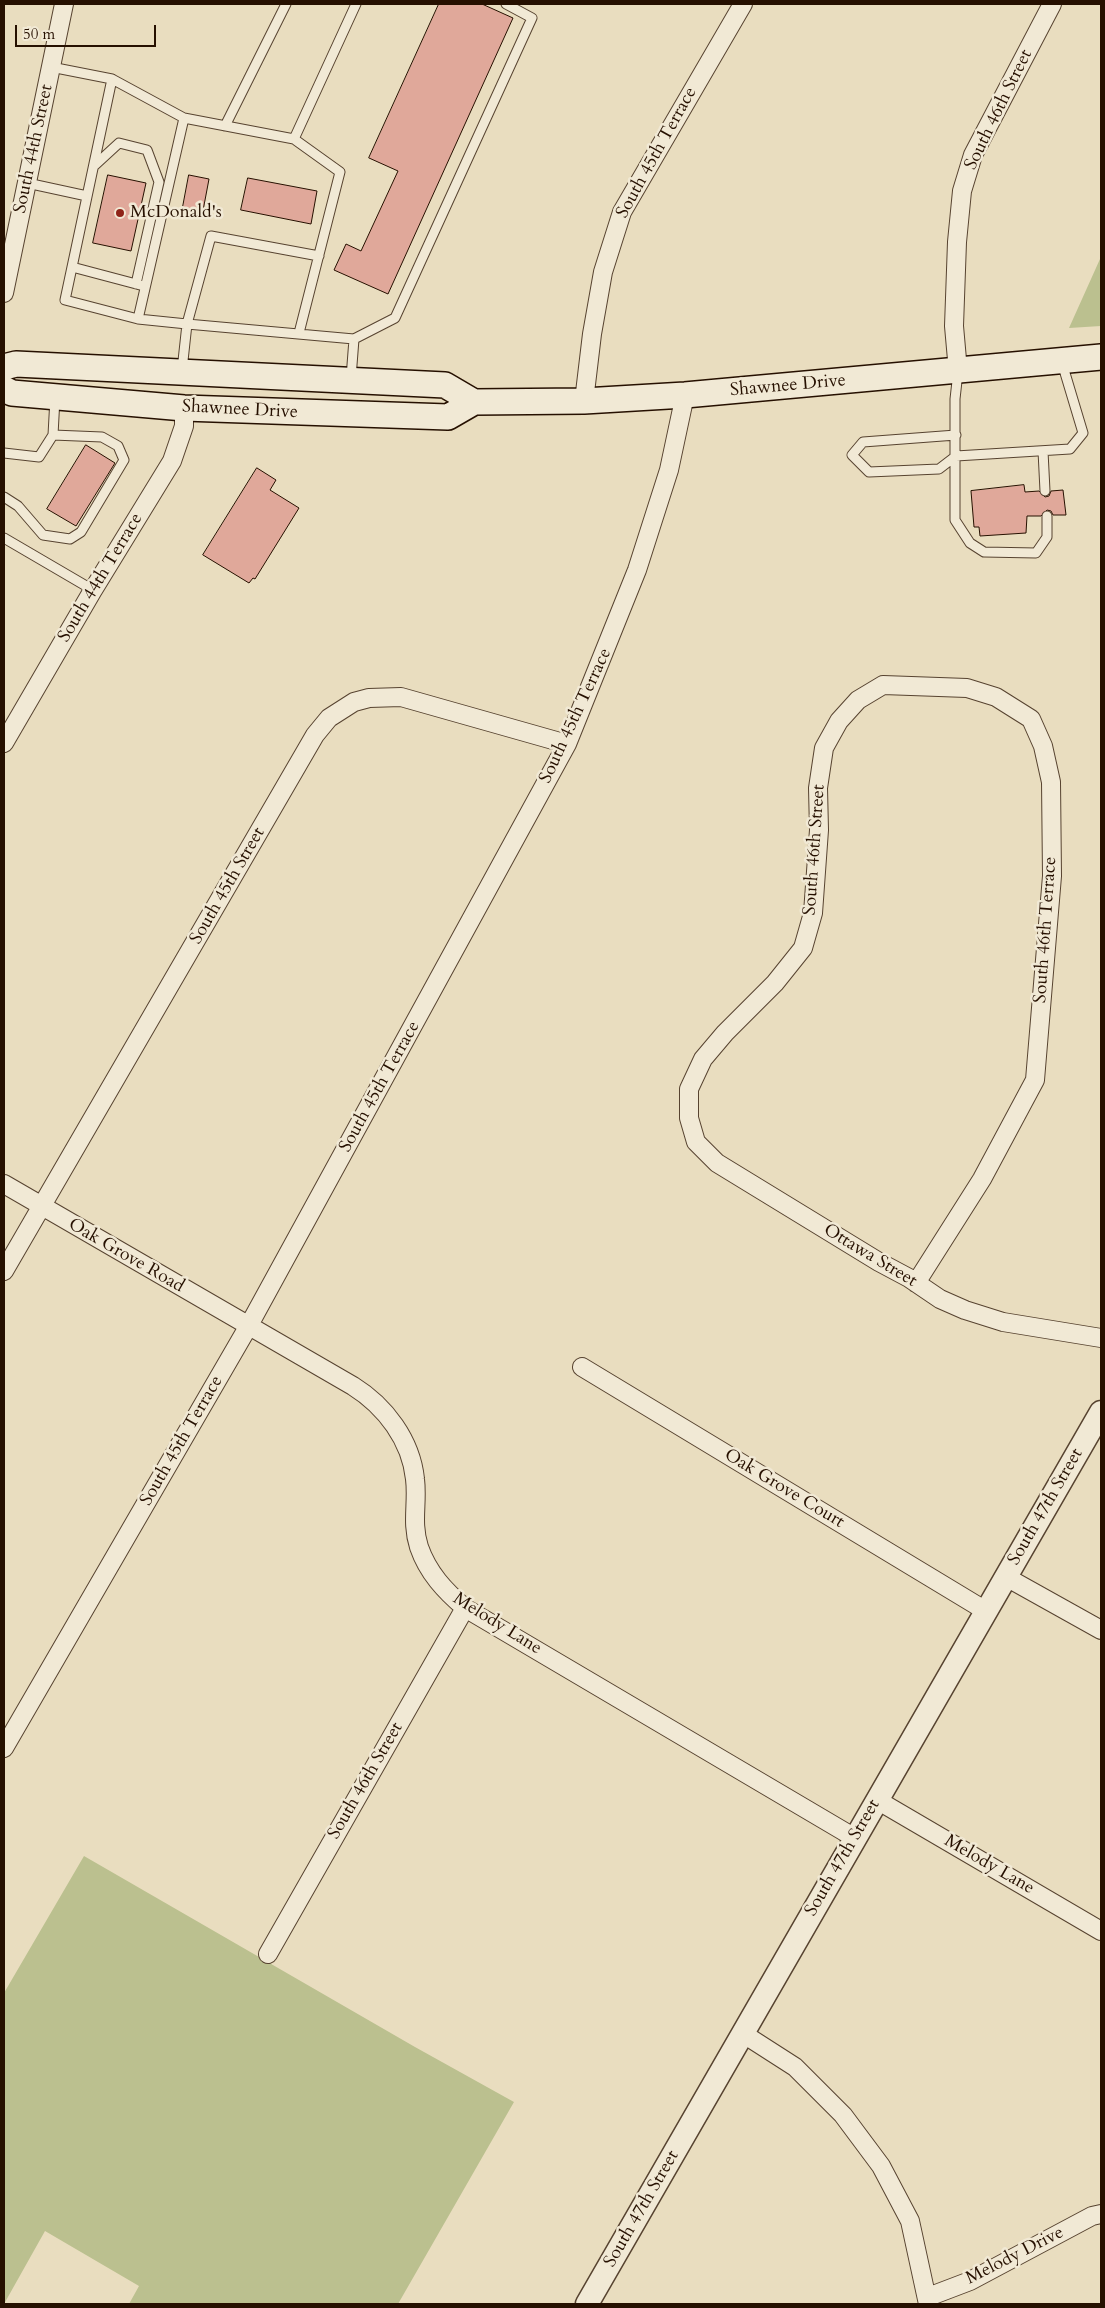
<!DOCTYPE html>
<html>
<head>
<meta charset="utf-8">
<style>
  body { margin:0 }
  #map { position:relative; width:1105px; height:2308px; overflow:hidden; background:#e9ddbf; font-family:Cardo,serif }
  canvas { display:block }
  .frame { position:absolute; inset:0; border:5px solid #261000; pointer-events:none }
  .scale { position:absolute; left:15px; top:25px; width:141px; height:22px; box-sizing:border-box; border:2px solid #261000; border-top:0; padding-left:6px; font-size:15px; line-height:18px; white-space:nowrap; color:#261000; -webkit-text-stroke:4px #f1e9d5; paint-order:stroke }
</style>
</head>
<body>
<div id="map">
<canvas width="1105" height="2308"></canvas>
<div class="frame"></div>
<div class="scale">50 m</div>
</div>
<script>
const g = document.querySelector('canvas').getContext('2d');
g.lineJoin = 'round';
function fillPath(path, color) { g.fillStyle = color; g.fill(path, 'evenodd'); }
function stroke(path, color, width, dash) { g.strokeStyle = color; g.lineWidth = width; g.lineCap = dash ? 'butt' : 'round'; g.setLineDash(dash || []); g.stroke(path); }
function drawText(font, color, halo, rows, align = 'center') {
  g.font = font + ' Cardo,serif'; g.lineWidth = 5; g.setLineDash([]); g.textBaseline = 'middle'; g.strokeStyle = halo; g.fillStyle = color; for (const [text, x, y, turn = 0] of rows) {
    g.save(); g.translate(x, y); g.rotate((+turn || 0) * Math.PI / 180); g.textAlign = isNaN(turn) ? turn : align; if (halo) g.strokeText(text, 0, 0); g.fillText(text, 0, 0); g.restore();
  }
}
fillPath(new Path2D(`
  M1101,251v75l-32,2 31,-69z
  M84,1856l331,191 99,55 -116,202h-269l10,-18 -94,-55 -41,73v-311z`), '#bbc08f');
const building = new Path2D(`
  M439,4h43l31,14 -125,276 -54,-24 12,-26 15,7 37,-80 -29,-13z
  M108,175l38,8 -15,68 -38,-8z
  M189,175l20,4 -7,37 -20,-4z
  M248,178l69,13 -6,33 -70,-14z
  M86,445l29,18 -39,63 -29,-17z
  M257,468l19,12 -6,10 29,18 -44,71 -2,-1 -4,5 -46,-28z
  M1024,485l1,7 14,-1 6,6 4,-1 2,-5 12,-1 3,25h-13l-2,-4 -4,-1 -6,6h-14l-1,17 -46,3 -1,-9h-5l-3,-36z`);
fillPath(building, '#e0a89a');
stroke(building, '#261000', 1);
const service = new Path2D(`
  M51,67l61,12 72,39 110,21 46,33 -41,161
  M112,79l-47,221 73,19 49,5 24,-88 108,20
  M225,126l61,-122
  M294,139l62,-135
  M94,166l25,-23 28,7 12,32 -23,102
  M27,183l60,13
  M72,267l68,18
  M138,319l46,-201
  M354,339l41,-21 137,-300 -26,-14
  M182,370l5,-46 167,15 -3,39
  M958,372l-3,27v121l15,23 14,9 52,1 11,-16v-21
  M956,435l-93,7 -11,13 17,17 70,-3 17,-13 114,-7 13,-16 -21,-70
  M1043,451l2,40
  M4,453l35,4 14,-22 2,-37
  M4,497l14,9 25,29 27,4 11,-7 43,-72 -6,-14 -16,-9 -49,-2
  M4,538l89,52`);
const minor = new Path2D(`
  M4,293l60,-289
  M958,371l-4,-45 3,-84 5,-51 11,-36 79,-151
  M584,401l8,-67 11,-62 19,-60 121,-208
  M4,743l89,-153 79,-129 12,-35v-18
  M4,1184l349,202c32,20 58,54 62,93 3,24 -4,43 4,68 9,26 26,44 46,61l390,230
  M4,1271l311,-536 14,-17 25,-16 15,-4 32,-1 166,47
  M916,1283l66,-104 53,-99 17,-204 -1,-94 -8,-36 -12,-27 -35,-22 -29,-9 -84,-3 -25,15 -19,21 -15,27 -6,40 1,42 -6,83 -10,35 -28,35 -50,50 -22,26 -14,30v29l7,24 21,21 162,99 30,16 31,21 25,11 38,12 98,16
  M582,1367l404,244
  M1006,1577l95,53
  M4,1748l244,-421 319,-583 70,-174 32,-100 16,-75
  M877,1800l224,131
  M268,1954l197,-346
  M742,2033l53,34 48,48 38,51 29,55 18,83
  M928,2297l42,-16 122,-65 9,-2`);
const tertiary = new Path2D(`
  M587,2304l514,-892`);
const secondary = new Path2D(`
  M4,367l12,-3 429,21 29,17
  M4,389l8,4 172,15 264,9 26,-15 110,-1 101,-6 416,-38`);
stroke(service, '#574330', 11);
stroke(minor, '#574330', 20);
stroke(tertiary, '#574330', 25);
stroke(secondary, '#261000', 28);
stroke(service, '#f1e9d5', 9);
stroke(minor, '#f1e9d5', 18);
stroke(tertiary, '#f1e9d5', 22);
stroke(secondary, '#f1e9d5', 25);
for (const [x, y, r, color] of [
  [120,213,5,"#8f2418"]
]) { const dot = new Path2D(); dot.arc(x, y, r, 0, 2 * Math.PI); g.fillStyle = color; g.fill(dot); stroke(dot, '#f1e9d5', 2); }
drawText('18px', '#261000', '#f1e9d5', [
  ["South 46th Street",999,110,-64],
  ["South 44th Street",34,149,-78],
  ["South 45th Terrace",657,153,-61],
  ["Shawnee Drive",788,386,-5],
  ["Shawnee Drive",240,410,3],
  ["South 44th Terrace",101,578,-59],
  ["South 45th Terrace",576,716,-65],
  ["South 46th Street",815,850,-86],
  ["South 45th Street",228,886,-60],
  ["South 46th Terrace",1046,930,-86],
  ["South 45th Terrace",380,1087,-61],
  ["Oak Grove Road",126,1256,30],
  ["Ottawa Street",870,1256,31],
  ["South 45th Terrace",182,1441,-60],
  ["Oak Grove Court",784,1489,31],
  ["South 47th Street",1046,1507,-60],
  ["Melody Lane",497,1624,32],
  ["South 46th Street",366,1781,-60],
  ["South 47th Street",843,1858,-60],
  ["Melody Lane",989,1865,30],
  ["South 47th Street",642,2209,-60],
  ["Melody Drive",1015,2256,-27]
]);
drawText('18px', '#261000', '#f1e9d5', [
  ["McDonald's",130,213]
], 'left');
</script>
</body>
</html>
